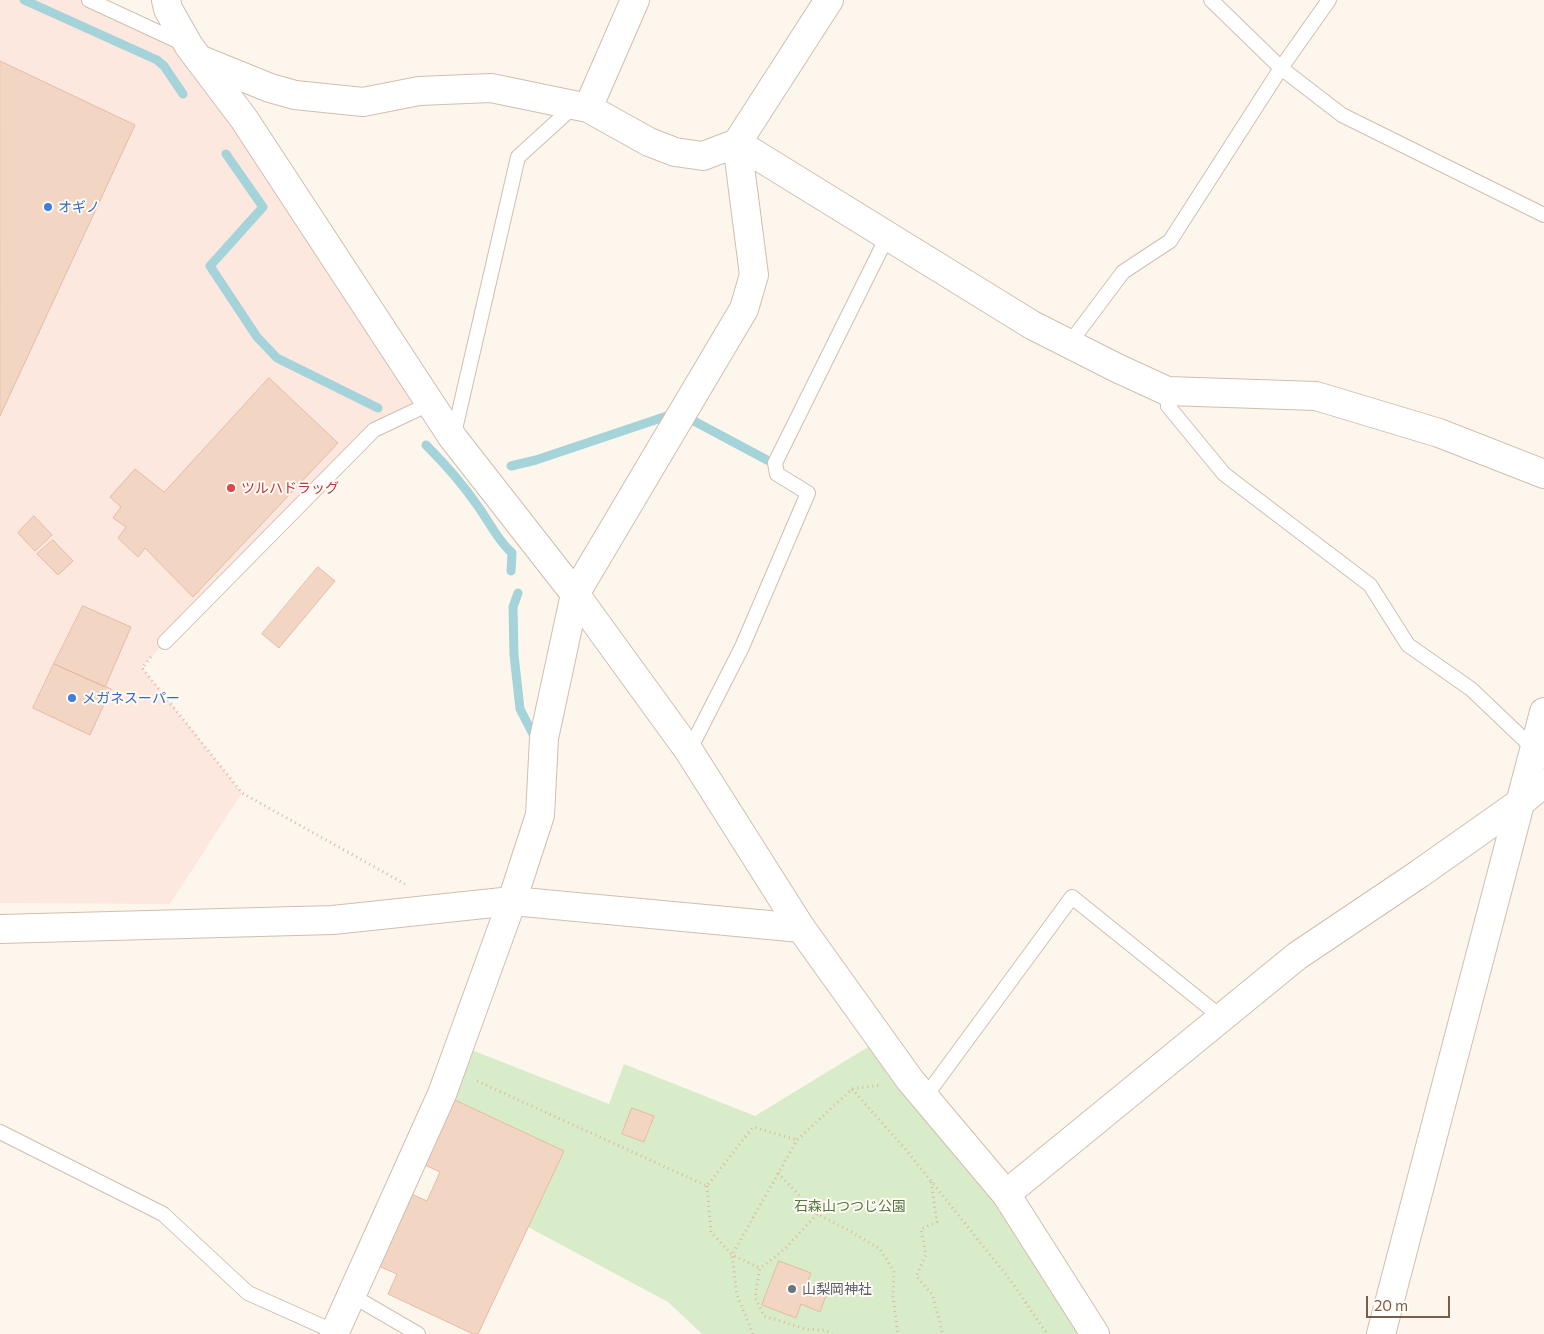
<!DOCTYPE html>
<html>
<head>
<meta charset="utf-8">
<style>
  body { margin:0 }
  #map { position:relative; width:1544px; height:1334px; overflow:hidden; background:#fdf6ec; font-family:Commissioner,sans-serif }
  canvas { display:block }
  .scale { position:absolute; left:1366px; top:1296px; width:84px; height:22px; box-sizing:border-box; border:2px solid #7a5c4d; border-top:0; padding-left:6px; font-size:15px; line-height:18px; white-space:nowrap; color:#7a5c4d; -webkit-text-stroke:4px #fffaf3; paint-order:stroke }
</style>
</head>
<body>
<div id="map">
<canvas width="1544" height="1334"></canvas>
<div class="scale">20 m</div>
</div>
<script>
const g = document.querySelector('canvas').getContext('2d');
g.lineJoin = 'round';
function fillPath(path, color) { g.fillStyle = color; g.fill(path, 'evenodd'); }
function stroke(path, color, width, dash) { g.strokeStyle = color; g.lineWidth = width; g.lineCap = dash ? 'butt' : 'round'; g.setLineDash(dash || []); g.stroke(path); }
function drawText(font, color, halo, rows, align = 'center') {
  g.font = font + ' Commissioner,"Noto Sans JP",sans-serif'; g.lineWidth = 4; g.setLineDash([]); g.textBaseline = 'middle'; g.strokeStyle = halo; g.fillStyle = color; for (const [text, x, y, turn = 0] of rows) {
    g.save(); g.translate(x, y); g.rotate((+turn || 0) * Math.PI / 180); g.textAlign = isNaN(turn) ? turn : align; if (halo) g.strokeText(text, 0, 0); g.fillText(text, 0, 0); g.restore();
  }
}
fillPath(new Path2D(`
  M0,0h89l100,46 242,357 -57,27 -209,212 -23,25 100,126 -72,111 -170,-1z`), '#fde8e0');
fillPath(new Path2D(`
  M881,1039l214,295h-393l-34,-32 -140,-75 -86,-133 17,-49 150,59 15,-40 131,52z`), '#d8ecc9');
stroke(new Path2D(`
  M24,0l133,60 7,6 19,28
  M226,154l37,53 -53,59 47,71 20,21 101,50
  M692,420l75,40
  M426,445c19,19 36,38 51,60 12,16 20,35 35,48l-1,18
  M511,466l25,-6 131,-44
  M518,593l-5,14 1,48 6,54 15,29`), '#a5d3da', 9);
const building = new Path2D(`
  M0,61l135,64 -135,291z
  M269,378l69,65 -145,154 -48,-49 -7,9 -20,-19 8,-11 -13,-9 8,-11 -11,-10 25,-28 29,23z
  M34,516l18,19 -17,16 -17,-18z
  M53,540l20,21 -15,14 -21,-21z
  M318,567l17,14 -56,67 -17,-14z
  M83,606l48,21 -26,60 -51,-23z
  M54,664l57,25 -21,46 -57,-27z
  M442,1094l122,57 -86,183h-5l-85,-40 9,-20 -23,-10 33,-72 20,9 13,-29 -28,-13z
  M632,1108l22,8 -10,26 -22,-8z
  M779,1261l32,12 -5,12 21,8 -7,19 -19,-8 -5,14 -34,-13z`);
fillPath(building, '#f3d5c3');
stroke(building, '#e6bba3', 1);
const service = new Path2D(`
  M89,0l95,44
  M1211,0l70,68 61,47 202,100
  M1069,344l54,-72 47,-31 111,-173 48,-68
  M1167,391l1,15 56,68 146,111 38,60 63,44 64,61
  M453,438l65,-281 56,-51
  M165,642l209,-212 57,-27
  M689,751l53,-104 66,-154 -31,-19 -2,-11 113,-228
  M925,1097l147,-200 149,120
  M0,1132l163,82 85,79 87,39
  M351,1295l67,39`);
const minor = new Path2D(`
  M166,0l2,9 21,37 55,73 209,319 122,156 114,157 112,177
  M201,60l69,28 25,7 68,7 56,-11 72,-3 97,20 61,34 26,10 28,4 34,-13 92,-143
  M588,108l47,-108
  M737,143l295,182 85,43 50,23 149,5 123,37 105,41
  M1006,1194l291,-238 122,-82 102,-72 23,-19
  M334,1334l108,-240 70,-193 28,-86 4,-77 31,-144 169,-285 10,-34 -17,-132`);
const tertiary = new Path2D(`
  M0,929l333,-9 179,-19 289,27 109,152 96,114 89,140
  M1381,1334l163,-622`);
stroke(service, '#d1beb0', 16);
stroke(minor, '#d1beb0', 30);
stroke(tertiary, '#d1beb0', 30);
stroke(new Path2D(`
  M151,657l-9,11 100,125 163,91
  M477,1081l230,105 46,-59 44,13
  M852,1089l55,62 104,130 36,53
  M778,1173l39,41 33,17 30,18 14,22 -1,26 5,37
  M931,1182l6,40 -16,7 5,26 -10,21 16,18 10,36v4
  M707,1186l4,46 21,23 28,13
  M817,1214l-32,35 -25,19 -5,29 9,19 41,13 20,1 7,4
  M753,1334l-16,-39 -5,-40 65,-115 55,-51 28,-4`), '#d9b8a5', 3, [1, 4]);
stroke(service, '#fff', 14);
stroke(minor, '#fff', 28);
stroke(tertiary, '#fff', 28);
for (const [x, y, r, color] of [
  [48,207,5,"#3f7fe0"],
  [231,488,5,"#e0444e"],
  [72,698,5,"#3f7fe0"],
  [792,1289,5,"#6b7280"]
]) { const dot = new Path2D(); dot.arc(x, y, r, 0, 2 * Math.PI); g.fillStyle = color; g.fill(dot); stroke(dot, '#fffaf3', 2); }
drawText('14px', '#366cbe', '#fffaf3', [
  ["オギノ",58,207],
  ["メガネスーパー",82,698]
], 'left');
drawText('14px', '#be3a42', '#fffaf3', [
  ["ツルハドラッグ",241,488]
], 'left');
drawText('14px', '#537a41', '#fffaf3', [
  ["石森山つつじ公園",850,1206]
]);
drawText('14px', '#5b616d', '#fffaf3', [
  ["山梨岡神社",802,1289]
], 'left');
</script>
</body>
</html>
